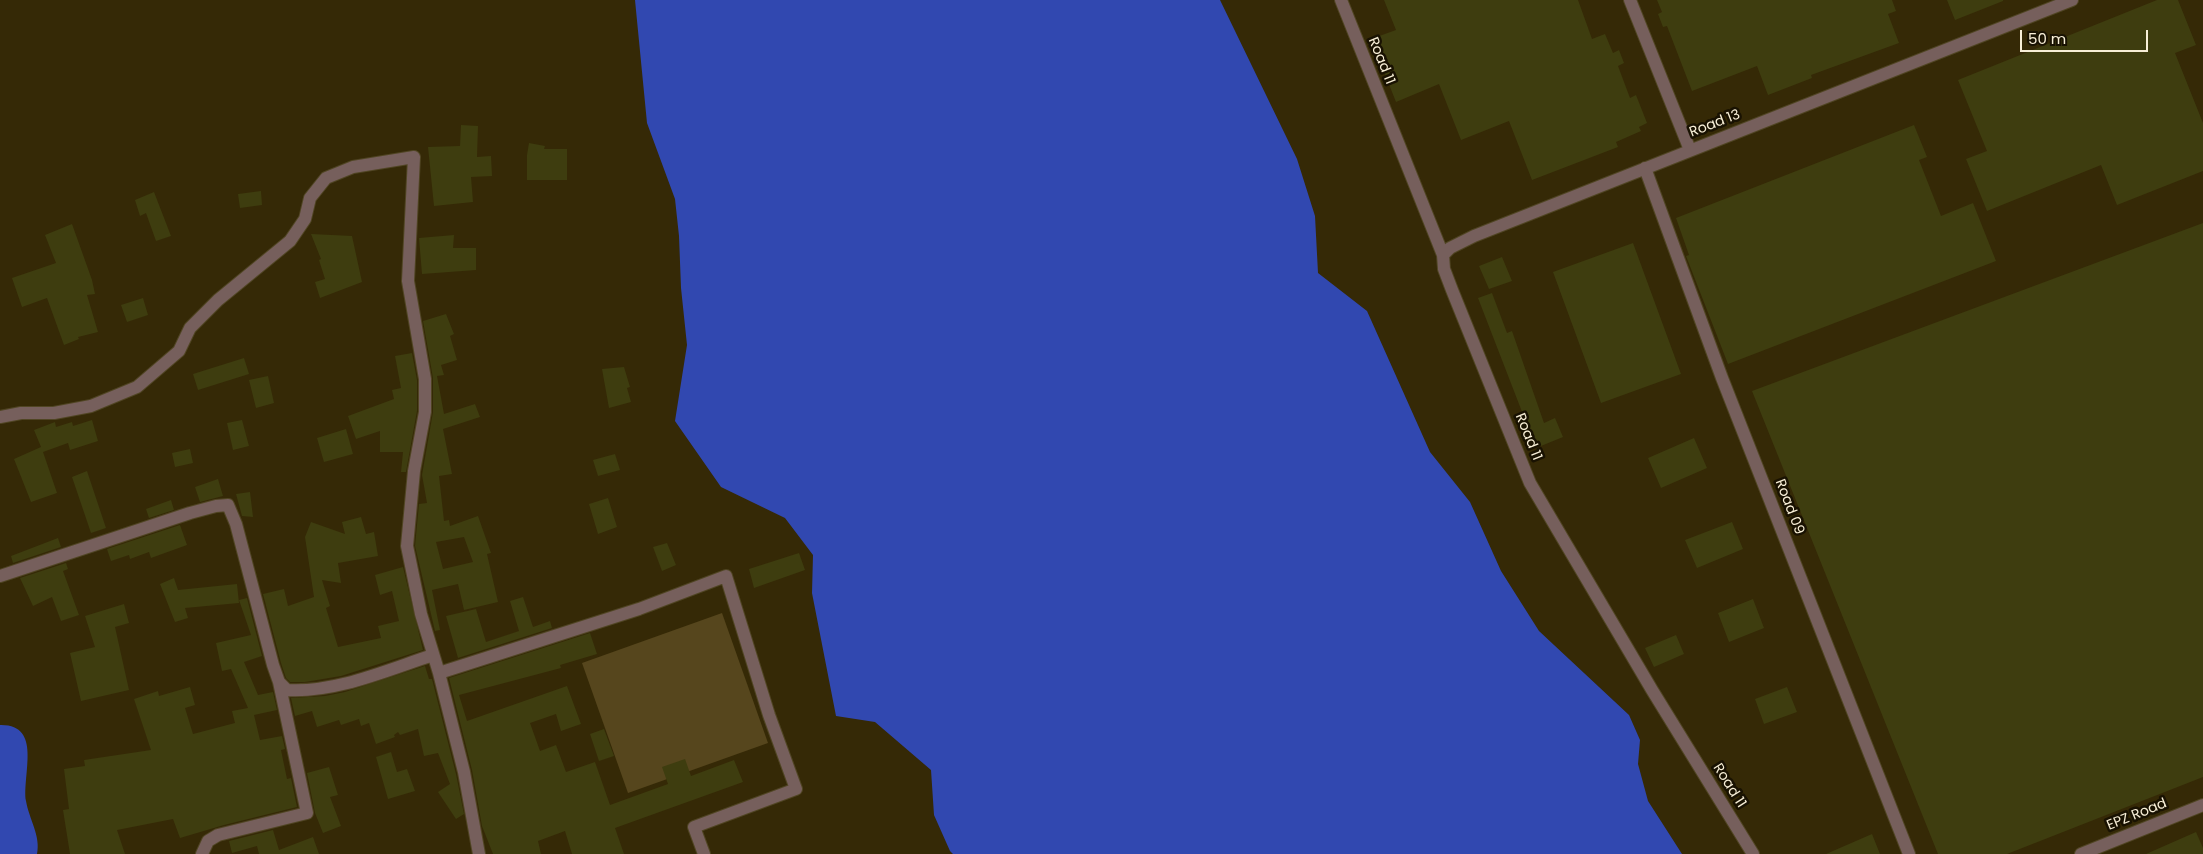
<!DOCTYPE html>
<html>
<head>
<meta charset="utf-8">
<style>
  body { margin:0 }
  #map { position:relative; width:2203px; height:854px; overflow:hidden; background:#352906; font-family:Poppins,sans-serif }
  canvas { display:block }
  .scale { position:absolute; left:2020px; top:30px; width:128px; height:22px; box-sizing:border-box; border:2px solid #f8efd7; border-top:0; padding-left:6px; font-size:15px; line-height:18px; white-space:nowrap; color:#f8efd7; -webkit-text-stroke:4px #191202; paint-order:stroke }
</style>
</head>
<body>
<div id="map">
<canvas width="2203" height="854"></canvas>
<div class="scale">50 m</div>
</div>
<script>
const g = document.querySelector('canvas').getContext('2d');
g.lineJoin = 'round';
function fillPath(path, color) { g.fillStyle = color; g.fill(path, 'evenodd'); }
function stroke(path, color, width, dash) { g.strokeStyle = color; g.lineWidth = width; g.lineCap = dash ? 'butt' : 'round'; g.setLineDash(dash || []); g.stroke(path); }
function drawText(font, color, halo, rows, align = 'center') {
  g.font = font + ' Poppins,sans-serif'; g.lineWidth = 5; g.setLineDash([]); g.textBaseline = 'middle'; g.strokeStyle = halo; g.fillStyle = color; for (const [text, x, y, turn = 0] of rows) {
    g.save(); g.translate(x, y); g.rotate((+turn || 0) * Math.PI / 180); g.textAlign = isNaN(turn) ? turn : align; if (halo) g.strokeText(text, 0, 0); g.fillText(text, 0, 0); g.restore();
  }
}
fillPath(new Path2D(`
  M722,613l46,130 -140,50 -46,-130z`), '#56461d');
fillPath(new Path2D(`
  M635,0h585l77,159 18,57 3,57 49,38 63,141 40,50 31,69 38,60 90,84 11,25 -2,24 10,37 34,53h-729l-3,-3 -16,-36 -3,-45 -56,-48 -39,-6 -24,-123 1,-38 -28,-37 -64,-31 -46,-66 12,-76 -6,-57 -2,-52 -4,-37 -28,-76z
  M0,725c43,-1 22,50 26,76 3,18 15,35 11,53h-37z`), '#3148b0');
fillPath(new Path2D(`
  M1384,0h194l14,39 13,-5 8,19 6,-3 5,13 -6,3 12,32 6,-3 11,28 -8,4 2,4 -25,11 2,5 -86,33 -23,-59 -48,19 -22,-56 -43,18 -25,-63 25,-9z
  M1657,0h235l4,11 -8,3 11,29 -88,32 1,3 -44,17 -11,-29 -65,25 -25,-65 -4,1 -5,-13 4,-2z
  M1947,0h56v1l-48,19z
  M2157,0h21l18,45 -21,8 28,70v48l-86,34 -16,-40 -114,46 -21,-52 21,-8 -29,-71z
  M461,125l17,1 -1,31 14,-1 1,20 -21,1 2,25 -39,4 -6,-59 32,-1z
  M1914,125l13,32 -8,3 22,56 32,-13 23,58 -268,103 -42,-108 3,-1 -13,-37z
  M529,143l16,3 -1,3h23v31h-40v-25z
  M261,191l1,14 -22,3 -2,-14z
  M154,192l17,44 -15,5 -10,-28 -6,3 -5,-16z
  M2203,223v554l-196,77h-69l-186,-463z
  M72,224l20,56 3,14 -8,1 11,37 -20,5 1,2 -15,6 -17,-47 -25,9 -10,-29 44,-15 -11,-28z
  M311,234l41,2 10,46 -42,16 -5,-16 10,-3 -6,-19 2,-1z
  M454,235l-1,13h23v22l-54,4 -3,-36z
  M1633,243l48,131 -80,29 -48,-131z
  M1502,257l10,24 -23,8 -10,-23z
  M1492,293l15,40 5,-2 32,92 11,-5 8,19 -27,11 -58,-150z
  M143,298l5,17 -21,7 -6,-17z
  M446,314l8,20 -4,2 7,24 -16,5 3,10 -7,1 7,38 31,-10 5,13 -37,12 9,45 -13,2 5,45 5,-1 1,6 28,-10 13,37 -4,1 11,48 -34,8 -6,-26 -26,6 8,40 -5,1 -20,-85 4,-42 8,-1 -5,-28 11,-63v-34l-10,-57zM464,537l9,25 -30,7 -7,-27z
  M412,353l5,27v31l-11,61h-5l2,-20h-23v-21l-24,8 -8,-23 46,-17 -2,-9 9,-2 -6,-32z
  M244,358l5,16 -51,16 -5,-16z
  M624,367l6,20 -3,1 4,14 -22,6 -7,-39z
  M268,376l6,27 -18,5 -7,-28z
  M92,420l6,21 -28,9 -2,-7 -25,9 14,41 -26,9 -17,-43 27,-12 -7,-17 21,-8 1,5 16,-5 1,4z
  M242,420l7,26 -16,4 -6,-27z
  M346,429l7,25 -29,8 -7,-24z
  M1694,438l13,30 -46,20 -13,-30z
  M190,449l3,14 -18,4 -3,-14z
  M615,454l5,16 -22,6 -5,-16z
  M87,471l19,57 -15,5 -19,-56z
  M218,479l5,17 -23,6 -5,-15z
  M250,492l3,25 -11,-1 -6,-22z
  M608,498l9,29 -19,7 -9,-30z
  M171,500l3,10 -25,8 -3,-9z
  M361,517l5,17 8,-2 4,24 -40,7 3,20 -19,-3 8,26 -4,2 12,39 43,-9 -3,-12 21,-5 -7,-30 -12,4 -5,-20 28,-8 20,83 -82,26 -36,6h-15l-4,-4 -5,-15 -18,-69 21,-5 4,17 26,-9 -9,-60 6,-15 34,12 -3,-12z
  M1732,522l11,27 -46,19 -12,-28z
  M180,525l7,20 -36,13 -2,-6 -19,7 -1,-4 -18,6 -4,-12z
  M58,538l3,9 -48,16 -2,-7z
  M667,543l9,22 -14,6 -9,-24z
  M799,553l6,17 -51,18 -5,-19z
  M66,563l2,6 -5,2 16,44 -18,6 -9,-24 -19,9 -13,-28z
  M174,578l4,12 59,-6 2,19 -54,5 3,10 -13,4 -15,-38z
  M523,597l10,30 17,-6 2,7 -94,30 -12,-42 30,-7 10,33 33,-11 -9,-30z
  M247,598l15,58 -18,6 14,33 15,-3 4,18 -23,5 6,25 22,-4 3,13 -4,1 6,29 4,-1 6,29 -73,18 -44,13 -7,-19 -56,11 8,24h-55l-7,-44 6,-1 -5,-40 21,-3 -1,-6 67,-10 -17,-51 24,-8 1,5 31,-9 5,18 -10,3 8,26 42,-11 -3,-12 16,-3 -17,-39 -9,2 -6,-28 35,-8 -12,-35z
  M1753,599l11,29 -35,14 -11,-29z
  M124,604l5,19 -14,4 14,63 -48,11 -11,-48 25,-6 -10,-31z
  M590,633l7,21 -37,11 1,3 -102,27 8,26 100,-35 14,38 -20,7 -5,-17 -26,9 10,28 16,-6 10,27 29,-10 15,43 58,-21 -6,-17 23,-8 6,17 43,-16 9,22 -128,46 9,26h-52l-7,-23 -27,10 3,13h-48l-11,-28 -10,-56 -23,-92z
  M1676,635l8,19 -30,13 -9,-19z
  M425,666l4,13h3l24,95 8,40 -8,5 -18,-27 12,-8 -12,-31 -14,3 -6,-27 -18,6 -2,-3 -4,3 1,2 -19,7 -7,-21 -8,3 -2,-7 -18,6 -2,-5 -22,7 -5,-16 -17,5 -4,-18 34,-2 20,-4z
  M1787,687l10,25 -33,12 -9,-25z
  M604,729l10,27 -15,5 -9,-27z
  M391,752l6,20 10,-3 8,22 -27,8 -12,-42z
  M329,767l9,28 -8,2 11,29 -18,7 -8,-20 -8,-40z
  M273,830l6,20 34,-13 6,17h-60l-2,-8 -25,7 -3,-12z
  M2196,832l7,16v6h-57z
  M1872,834l8,20h-54z`), '#3e3d0f');
const minor = new Path2D(`
  M1341,0l102,255 1,14 8,21 78,193 122,207 101,164
  M1630,0l60,150
  M1645,168l77,210 187,476
  M1443,255l7,-7 24,-12 598,-236
  M0,417l21,-4h33l37,-7 46,-19 42,-36 11,-23 28,-28 72,-59 15,-22 5,-21 16,-20 27,-11 61,-10 -6,124 17,98v33l-11,59 -7,75 14,68 18,59 200,-64 87,-33 43,139 27,74 -102,38 10,27
  M0,576l190,-63 26,-7 12,-1 8,19 37,141 6,17 8,8c49,3 100,-20 146,-35
  M439,673l25,99 15,82
  M202,854l6,-13 10,-6 89,-22 -28,-131
  M2081,854l122,-49`);
stroke(minor, '#504523', 14);
stroke(minor, '#765f5c', 12);
drawText('14px', '#f8efd7', '#191202', [
  ["Road 11",1381,61,68],
  ["Road 13",1715,124,-21],
  ["Road 11",1528,437,68],
  ["Road 09",1789,507,69],
  ["Road 11",1729,786,58],
  ["EPZ Road",2137,815,-22]
]);
</script>
</body>
</html>
